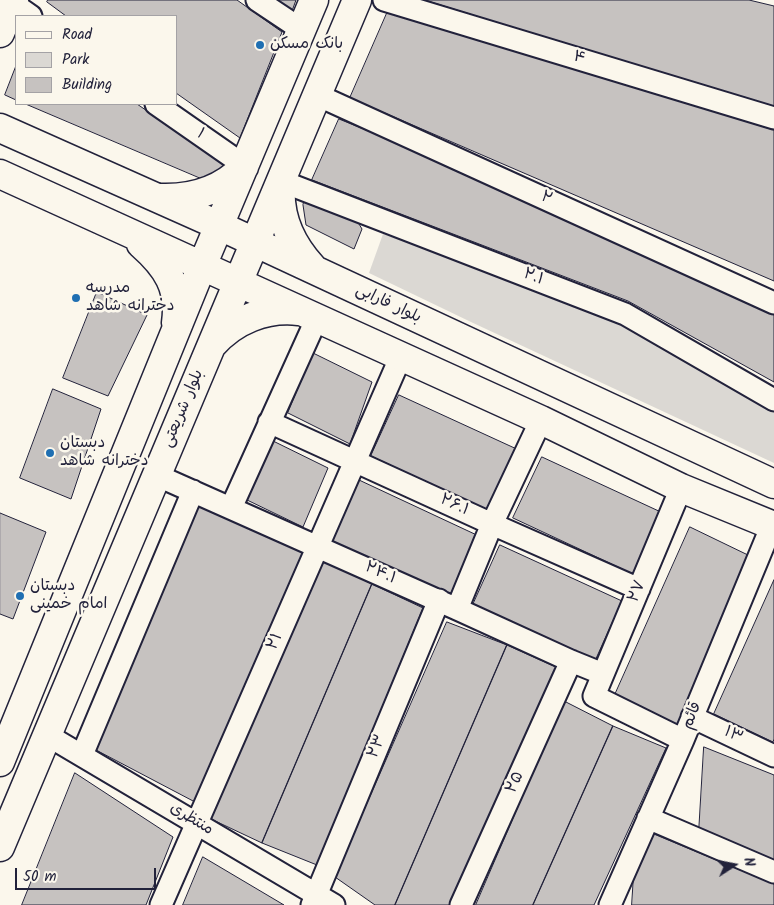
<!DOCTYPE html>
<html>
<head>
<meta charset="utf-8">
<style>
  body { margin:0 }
  #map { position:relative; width:774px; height:905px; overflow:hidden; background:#fbf7ec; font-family:Kalam,sans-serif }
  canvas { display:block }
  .legend { position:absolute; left:15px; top:15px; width:162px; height:90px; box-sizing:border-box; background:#fbf7ec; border:1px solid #a4a2a5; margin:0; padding:6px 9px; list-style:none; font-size:15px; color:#22223b }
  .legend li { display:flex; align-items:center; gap:10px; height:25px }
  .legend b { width:25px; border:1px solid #a4a2a5 }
  .north { position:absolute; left:709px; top:840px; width:50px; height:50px; -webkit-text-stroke:4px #fbf7ec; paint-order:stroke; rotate:79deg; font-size:14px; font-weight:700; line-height:20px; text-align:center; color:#22223b }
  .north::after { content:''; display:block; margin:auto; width:18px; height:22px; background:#22223b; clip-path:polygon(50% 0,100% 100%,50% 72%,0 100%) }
  .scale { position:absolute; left:15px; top:868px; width:141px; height:22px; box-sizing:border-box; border:2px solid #22223b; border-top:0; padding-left:6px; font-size:15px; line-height:18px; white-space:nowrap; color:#22223b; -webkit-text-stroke:4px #fbf7ec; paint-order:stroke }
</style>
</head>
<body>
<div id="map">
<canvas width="774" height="905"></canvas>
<ul class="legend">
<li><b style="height:6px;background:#fbf7ec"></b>Road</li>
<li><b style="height:14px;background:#dbd8d3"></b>Park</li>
<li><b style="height:14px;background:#c6c2c0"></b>Building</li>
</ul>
<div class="north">N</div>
<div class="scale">50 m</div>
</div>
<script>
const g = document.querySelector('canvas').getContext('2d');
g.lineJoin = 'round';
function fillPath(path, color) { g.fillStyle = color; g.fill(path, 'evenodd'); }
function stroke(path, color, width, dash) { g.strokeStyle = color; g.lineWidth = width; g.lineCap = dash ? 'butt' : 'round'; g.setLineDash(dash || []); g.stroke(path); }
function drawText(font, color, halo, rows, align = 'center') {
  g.font = font + ' Kalam,"Playpen Sans Arabic",sans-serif'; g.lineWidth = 5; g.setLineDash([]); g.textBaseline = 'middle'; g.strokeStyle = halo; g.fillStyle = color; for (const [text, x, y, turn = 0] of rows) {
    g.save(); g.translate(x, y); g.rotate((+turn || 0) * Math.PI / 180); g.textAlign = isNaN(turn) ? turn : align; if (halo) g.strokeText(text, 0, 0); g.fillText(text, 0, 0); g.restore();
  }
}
fillPath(new Path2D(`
  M383,234l125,42 108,44 158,89v54l-303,-141 -102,-49z`), '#dbd8d3');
const building = new Path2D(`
  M48,0h189l45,32 -42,106 -64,-45v-77h-110l-19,-14z
  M276,0h20l-4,11z
  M425,0h324l25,6v101l-86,-25z
  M388,11l386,119v151l-424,-183z
  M16,66v34l-11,-5z
  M26,104h111l89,61 -16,17z
  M339,119l286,116 149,78v69l-146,-81 -316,-121z
  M306,194l47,20 9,15 -8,20 -48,-24 -3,-20z
  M97,292l50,23 -39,81 -45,-18z
  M313,353l59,29 -22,62 -62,-31z
  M53,389l48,20 -30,90 -51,-21z
  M399,395l122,56 -28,62 -122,-57z
  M269,439l59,29 -25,59 -58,-28z
  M542,457l121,56 -28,62 -122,-57z
  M359,480l122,57 -28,61 -122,-56z
  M197,503l108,46 -110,253 -99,-52z
  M0,513l46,19 -33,87 -13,-5z
  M690,527l60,29 -73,169 -63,-28z
  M500,545l122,56 -28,62 -122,-56z
  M324,561l48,23 -110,259 -51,-24z
  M774,580v159l-1,3 -59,-28z
  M372,584l51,24 -106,257 -55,-22z
  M447,622l60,23 -112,260h-20l-40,-28z
  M507,645l51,23 -106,237h-57z
  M564,701l49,25 -80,179h-57z
  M613,726l53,22 -72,157h-61z
  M704,747l70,28v87l-75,-30z
  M75,773l98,64 -27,68h-124z
  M637,827l137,57v21h-142z
  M203,857l81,48h-101z`);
fillPath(building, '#c6c2c0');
stroke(building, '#22223b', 1);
const street = new Path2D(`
  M8,0l23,16
  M257,0l45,30
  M384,0l390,118
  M317,95l457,208
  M156,104l89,62
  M281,181l344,133 149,86
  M269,422l223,102 147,65
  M156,475l301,134 114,52 32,13
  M681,488l-87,208 89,44
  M231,508l86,-190
  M457,609l35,-85 49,-104
  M692,717l82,39
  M47,735l287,170
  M82,755l111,-264
  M648,818l126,54
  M161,905l240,-549
  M312,905l127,-305
  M461,905l110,-244
  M610,905l73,-165 89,-215`);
const secondary = new Path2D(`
  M0,33l14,-33
  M0,128l220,98 554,258
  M0,174l541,246 140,68 93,38
  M281,184c-3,33 10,60 31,83
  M161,198c32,1 60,-7 83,-31
  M141,244c26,23 40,44 35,79
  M212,345c22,-25 54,-38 87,-34
  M0,762l202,-496 112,-266
  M0,847l357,-847`);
stroke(street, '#22223b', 25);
stroke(secondary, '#22223b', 31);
stroke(street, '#fbf7ec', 21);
stroke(secondary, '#fbf7ec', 28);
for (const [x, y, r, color] of [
  [260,45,5,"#1f6fb2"],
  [76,298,5,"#1f6fb2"],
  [50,453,5,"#1f6fb2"],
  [20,596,5,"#1f6fb2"]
]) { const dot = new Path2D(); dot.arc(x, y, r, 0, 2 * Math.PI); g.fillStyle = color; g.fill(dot); stroke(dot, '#fbf7ec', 2); }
drawText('16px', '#22223b', '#fbf7ec', [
  ["بانک مسکن",270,45],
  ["مدرسه",86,289],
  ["دخترانه شاهد",86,307],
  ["دبستان",60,444],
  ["دخترانه شاهد",60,462],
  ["دبستان",30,587],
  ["امام خمینی",30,605]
], 'left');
drawText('16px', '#22223b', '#fbf7ec', [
  ["۴",579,59,17],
  ["۱",200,135,35],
  ["۲",546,199,25],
  ["۲.۱",533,278,21],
  ["بلوار فارابی",388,305,25],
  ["بلوار شریعتی",184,409,-67],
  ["۲۶.۱",454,506,25],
  ["۲۴.۱",380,574,24],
  ["۲۷",638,592,-67],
  ["۲۱",276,642,-66],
  ["قائم",693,716,-68],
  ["۱۳",733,736,26],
  ["۲۳",378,747,-67],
  ["۲۵",516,783,-66],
  ["منتظری",191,820,31]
]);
</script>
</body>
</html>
